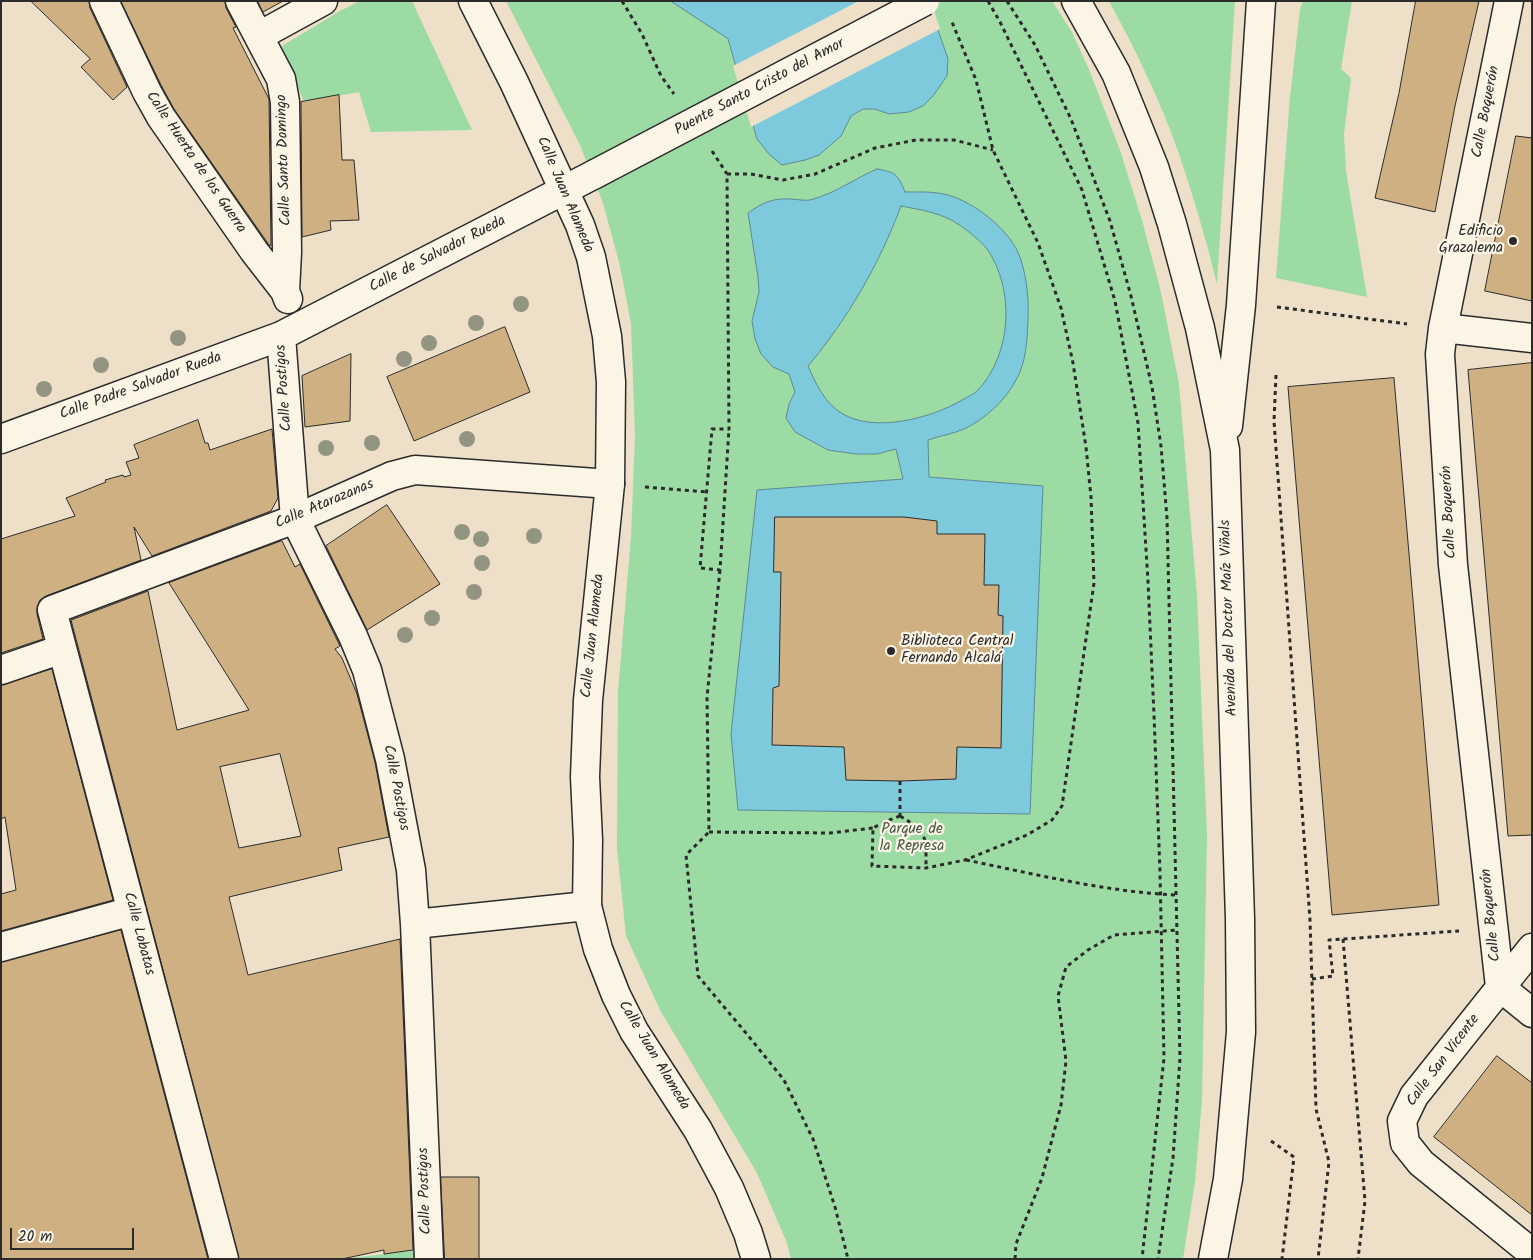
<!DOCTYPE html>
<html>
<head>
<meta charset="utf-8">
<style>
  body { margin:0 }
  #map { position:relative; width:1533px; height:1260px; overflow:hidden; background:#eee0c8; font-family:Kalam,sans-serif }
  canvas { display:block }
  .frame { position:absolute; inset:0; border:2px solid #2b2b2b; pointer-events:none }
  .scale { position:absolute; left:10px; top:1228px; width:124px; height:22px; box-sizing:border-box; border:2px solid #2b2b2b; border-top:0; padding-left:6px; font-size:15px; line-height:18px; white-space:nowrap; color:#2b2b2b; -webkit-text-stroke:4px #fcf5e5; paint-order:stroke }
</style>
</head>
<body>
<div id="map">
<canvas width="1533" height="1260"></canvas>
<div class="frame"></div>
<div class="scale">20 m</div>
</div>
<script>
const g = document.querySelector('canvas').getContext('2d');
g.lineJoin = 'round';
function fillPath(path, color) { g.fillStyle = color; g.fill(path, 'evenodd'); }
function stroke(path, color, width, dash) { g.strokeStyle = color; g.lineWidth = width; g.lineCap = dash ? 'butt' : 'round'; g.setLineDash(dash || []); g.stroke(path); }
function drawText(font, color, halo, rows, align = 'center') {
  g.font = font + ' Kalam,sans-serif'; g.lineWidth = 4.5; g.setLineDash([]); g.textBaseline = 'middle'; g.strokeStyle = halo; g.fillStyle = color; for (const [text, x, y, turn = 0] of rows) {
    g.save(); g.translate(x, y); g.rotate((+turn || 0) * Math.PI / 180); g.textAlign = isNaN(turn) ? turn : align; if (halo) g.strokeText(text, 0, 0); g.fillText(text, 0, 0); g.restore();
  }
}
fillPath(new Path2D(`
  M360,1h52l60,129 -101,2 -12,-40 -55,10 -22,-56 58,-35z
  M506,1h546l20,31 18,40 30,78 22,70 19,72 18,92 18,212 10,239 -5,265 -7,82 -12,77h-392l-4,-16 -30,-70 -97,-163 -34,-74 -9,-87 1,-157 13,-156 4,-99 -4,-113 -11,-58 -17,-63 -23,-58z
  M1109,1h126l-18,283c-11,-45 -24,-89 -39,-133 -18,-51 -43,-102 -69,-150z
  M1303,1h49l-11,68 10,9 -7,56 2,37 21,126 -91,-19 14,-181 10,-88z
  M418,1250l-1,9h-75z`), '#9ddba4');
const water = new Path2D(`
  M671,1h257l20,58 -1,17 -14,20 -10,10 -14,6 -20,2 -14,-5h-12l-12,7 -10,20 -22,19 -14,5 -23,5 -13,-11 -12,-15 -29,-100z
  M877,169c19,3 21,6 28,23 16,0 34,-1 49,5 25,9 57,35 66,60 7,21 9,43 8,64 -1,20 -2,42 -12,59 -10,20 -32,40 -52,49 -11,5 -25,7 -36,11l1,37 114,9 -13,328 -292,-4 -7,-76 26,-244 146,-11 -7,-30 -19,5h-21l-28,-4 -33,-18 -9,-14 3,-14 6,-12 -6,-18 -16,-7 -12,-13 -6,-15 -3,-18 7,-29 -1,-15 -10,-64c14,-10 24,-15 42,-14 6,0 14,2 20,1 24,-6 44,-21 67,-31zM901,206c21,4 42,7 60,20 8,6 20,15 26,23 28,40 25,105 -9,141 -4,4 -10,7 -16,10 -30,18 -87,33 -119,14 -18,-10 -27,-30 -35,-48 39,-46 72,-103 93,-160z`);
fillPath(water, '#7ecadd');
stroke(water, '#5d8a96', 1);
fillPath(new Path2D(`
  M859,1h72l9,28 -189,98 -18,-61z`), '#eee0c8');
const building = new Path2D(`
  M31,1h58l1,7 37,79 -14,13 -32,-33 9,-8z
  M121,1h104l1,7 10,19 -3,1 36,71 2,146 -1,1 -3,-4 -93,-133 -13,-24z
  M258,1h25l-20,11z
  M1416,1h63l-24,105 -20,106 -60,-14 24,-105z
  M339,95l3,65h12l5,60 -29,1 1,9 -29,7 -1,-135z
  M1516,136l16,2v163l-47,-10z
  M505,327l25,65 -116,49 -27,-64z
  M351,354l-1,67 -45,6 -3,-51z
  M1532,363v472l-24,1 -40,-466z
  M1394,378l45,527 -107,10 -44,-528z
  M198,420l7,23h3l2,7 62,-21 6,69 -7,13 -119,45 -18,-29 7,33 -95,36 -6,4 -3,7v7l6,25 -42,14v-114l74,-23 -9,-18 40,-16 -1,-2 18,-5 1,2 7,-2 -5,-13 13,-4 -5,-13z
  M387,505l53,79 -73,46 -41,-84z
  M775,517h129l33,4v13h48l-1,51h15l-1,30 5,1 -2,132 -44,-1 -1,32 -56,2 -54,-1 -2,-33 -72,-2 1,-57 6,-2 2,-114h-7z
  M282,541l13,26 5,-3 40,82 -5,3 7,9 15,36 18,68 14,75 -51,11 4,22 -113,27 19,78 152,-36 13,311 -29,4v-4l-42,9h-103l-168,-639 77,-29 29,139 72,-20 -80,-127zM280,754l21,82 -62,12 -19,-81z
  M52,669l61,231 -112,31v-37l15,-4 -11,-73 -4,2v-134z
  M121,930l87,329h-207v-297z
  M1497,1056l35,27v132l-98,-78z
  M441,1177h38v82h-34z`);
fillPath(building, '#cfb083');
stroke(building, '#2b2b2b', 1);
const street = new Path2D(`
  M104,1l43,91 14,25 93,134 31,40
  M240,1l41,78 4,23 2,150 -2,39 3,8
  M1509,1l-66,327 -3,26 13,211 47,422 32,26
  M259,36l64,-35
  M1443,328l89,10
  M281,336l14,183 58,117 14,34 23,89 21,111 4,54 14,335
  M1,439l280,-103 314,-162
  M1,670l61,-21
  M415,924l172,-18
  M1,947l131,-36
  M1532,948l-118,148 -12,25 3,22 16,20 111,90
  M224,1259l-172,-649 243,-91 97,-43 23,-6 195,14`);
const secondary = new Path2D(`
  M473,1l41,81 66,143 11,32 16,79 4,46 -1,102 -22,216 -3,77 3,63 -1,66 11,43 18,46 18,36 64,99 31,58 19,45 8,26
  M1076,1l40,72 38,94 18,57 28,104 25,122 15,469 1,113 -13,147 -15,80
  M1228,426l13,-121 20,-304`);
stroke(street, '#2b2b2b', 31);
stroke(secondary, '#2b2b2b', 31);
stroke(new Path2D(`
  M622,1l20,33 19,42 13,18
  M988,1l12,21 82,168 33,111 23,122 10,158 6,134 6,157 4,186 -22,201
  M1007,1l28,44 36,74 39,102 21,75 21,91 9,59 6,72 13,540 -7,100 -15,101
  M712,151l15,23 2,255h-17l-12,139 20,2 9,-141
  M727,174h24l32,6 32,-6 60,-26 41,-8h38l39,10
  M1277,307l130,17
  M1276,375l-2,46 36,499 6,189 13,53 -11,97
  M645,487l62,5
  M720,570l-13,127 2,135 -23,23 12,121 48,57 38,47 29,59 22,68 13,52
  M900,781v35
  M900,816l-16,6 -11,6 -1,38 54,2 39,-8 62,-25 25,-15 10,-14 32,-223 -3,-86 -5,-50 -13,-84 -12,-55 -23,-65 -45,-93 -17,-70 -24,-58
  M900,816c28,17 26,20 26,52
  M709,832l121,1 43,-5
  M966,860c69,14 140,32 211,35
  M1343,939l22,262 -7,58
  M1312,979l21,-3 -4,-36 130,-9
  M1271,1141l23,16 -12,102
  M1015,1259l1,-15 26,-66 19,-73 5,-44 -8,-65 8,-29 22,-17 26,-15 63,-5`), '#2b2b2b', 3, [4, 4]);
stroke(street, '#fcf5e5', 28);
stroke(secondary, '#fcf5e5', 28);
const streetBridge = new Path2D(`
  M595,174l330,-173`);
stroke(streetBridge, '#2b2b2b', 31, []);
stroke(streetBridge, '#fcf5e5', 28);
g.fillStyle = '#939582';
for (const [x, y] of [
  [521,304],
  [476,323],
  [178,338],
  [429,343],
  [404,359],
  [101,365],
  [44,389],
  [467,439],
  [372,443],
  [326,448],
  [462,532],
  [534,536],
  [481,539],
  [482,563],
  [474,592],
  [432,618],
  [405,635]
]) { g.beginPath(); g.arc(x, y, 8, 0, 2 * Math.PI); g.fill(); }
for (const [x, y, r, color] of [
  [1513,241,5,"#2b2b2b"],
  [891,651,5,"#2b2b2b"]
]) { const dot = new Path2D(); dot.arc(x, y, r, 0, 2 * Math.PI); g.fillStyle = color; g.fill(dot); stroke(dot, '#fcf5e5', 2); }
drawText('15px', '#2b2b2b', '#fcf5e5', [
  ["Puente Santo Cristo del Amor",760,88,-28],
  ["Calle Boquerón",1487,112,-79],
  ["Calle Santo Domingo",285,160,-92],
  ["Calle Huerta de los Guerra",195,163,56],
  ["Calle Juan Alameda",564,195,67],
  ["Calle de Salvador Rueda",438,255,-27],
  ["Calle Padre Salvador Rueda",141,387,-20],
  ["Calle Postigos",285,388,-94],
  ["Calle Atarazanas",325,505,-23],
  ["Calle Boquerón",1450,512,-93],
  ["Avenida del Doctor Maíz Viñals",1230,618,-92],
  ["Calle Juan Alameda",594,636,-84],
  ["Calle Postigos",395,788,79],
  ["Calle Boquerón",1492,915,-96],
  ["Calle Lobatas",138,934,75],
  ["Calle Juan Alameda",653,1056,59],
  ["Calle San Vicente",1444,1061,-53],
  ["Calle Postigos",426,1191,-92]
]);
drawText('15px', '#2b2b2b', '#fcf5e5', [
  ["Edificio",1503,232],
  ["Grazalema",1503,249],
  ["Biblioteca Central",901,642,"left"],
  ["Fernando Alcalá",901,659,"left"]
], 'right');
drawText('15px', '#485749', '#fcf5e5', [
  ["Parque de",912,830],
  ["la Represa",912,847]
]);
</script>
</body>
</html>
